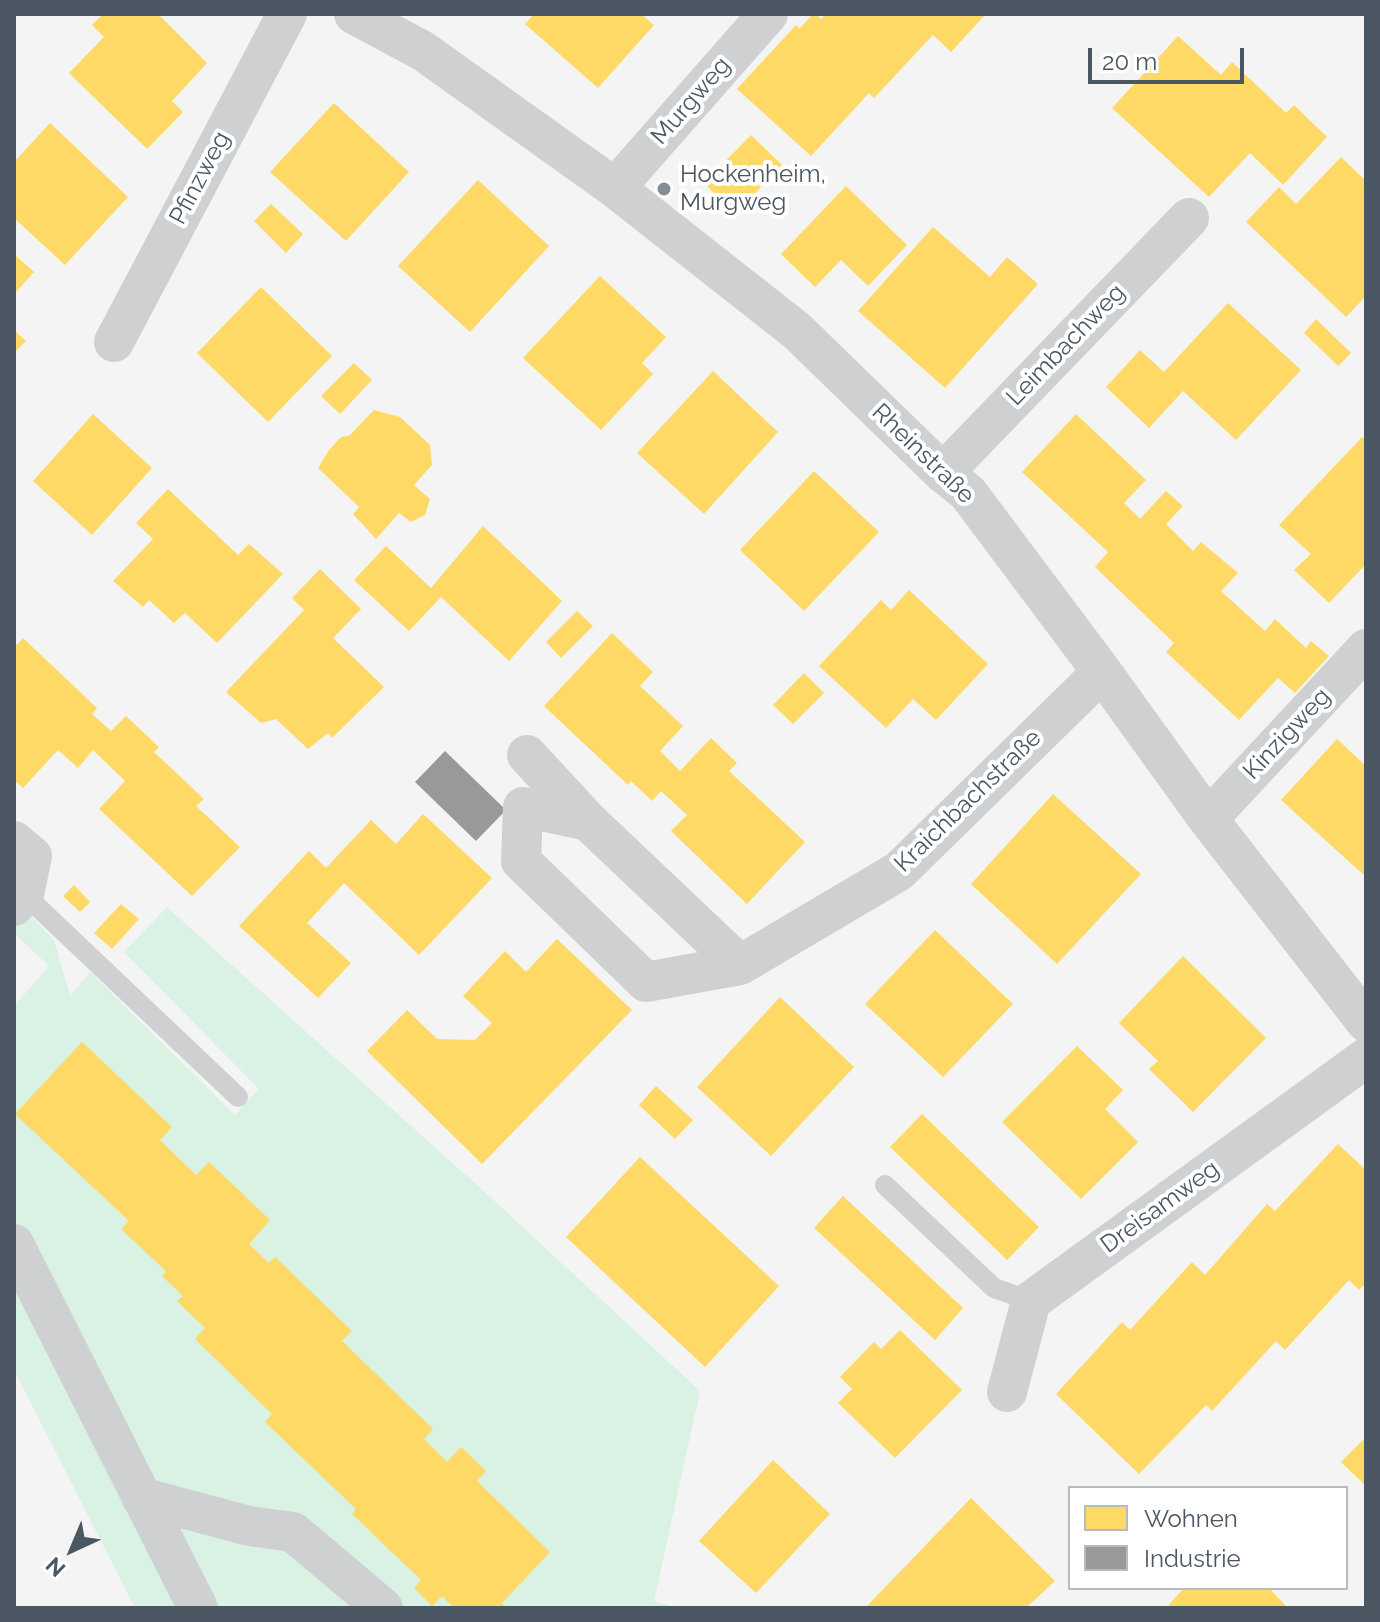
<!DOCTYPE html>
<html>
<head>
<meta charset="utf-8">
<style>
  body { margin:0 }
  #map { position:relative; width:1380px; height:1622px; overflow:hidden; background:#f4f4f4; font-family:Raleway,sans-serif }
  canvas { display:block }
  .frame { position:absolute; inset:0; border:16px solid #4a5661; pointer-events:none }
  .legend { position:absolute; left:1068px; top:1486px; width:280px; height:104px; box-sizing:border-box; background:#fff; border:2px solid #b7bbc0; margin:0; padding:10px 14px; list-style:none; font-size:24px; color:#4a5661 }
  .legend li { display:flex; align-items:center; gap:16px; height:40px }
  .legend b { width:40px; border:2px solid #b7bbc0 }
  .north { position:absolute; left:32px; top:1510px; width:80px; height:80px; -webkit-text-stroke:6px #fff; paint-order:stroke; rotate:224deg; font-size:22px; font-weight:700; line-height:32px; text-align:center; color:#4a5661 }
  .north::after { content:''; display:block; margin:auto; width:28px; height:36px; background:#4a5661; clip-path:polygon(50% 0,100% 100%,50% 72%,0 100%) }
  .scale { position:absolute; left:1088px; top:48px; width:156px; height:36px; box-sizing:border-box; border:4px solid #4a5661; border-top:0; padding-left:10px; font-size:24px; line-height:28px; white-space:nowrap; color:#4a5661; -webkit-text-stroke:6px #fff; paint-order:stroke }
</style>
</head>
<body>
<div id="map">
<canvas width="1380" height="1622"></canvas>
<div class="frame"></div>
<ul class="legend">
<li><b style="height:22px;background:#ffd966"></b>Wohnen</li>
<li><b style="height:22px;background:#999"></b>Industrie</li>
</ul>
<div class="north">N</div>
<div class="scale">20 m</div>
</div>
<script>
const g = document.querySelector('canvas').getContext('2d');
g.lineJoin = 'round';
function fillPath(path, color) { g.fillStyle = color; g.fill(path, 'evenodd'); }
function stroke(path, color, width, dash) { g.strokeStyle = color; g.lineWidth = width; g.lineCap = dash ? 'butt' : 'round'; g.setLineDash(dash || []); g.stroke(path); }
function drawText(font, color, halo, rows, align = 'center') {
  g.font = font + ' Raleway,sans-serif'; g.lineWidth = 8; g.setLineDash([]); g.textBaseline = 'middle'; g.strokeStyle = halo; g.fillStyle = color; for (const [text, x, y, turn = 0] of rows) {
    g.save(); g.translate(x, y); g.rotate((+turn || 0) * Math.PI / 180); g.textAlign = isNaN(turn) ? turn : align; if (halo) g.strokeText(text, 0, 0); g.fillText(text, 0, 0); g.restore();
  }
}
fillPath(new Path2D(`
  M17,902l37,38 16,56 20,-24 145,143 24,-26 -135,-137 43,-45 321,288 212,196 -46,210 24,7h-543l-121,-238v-364l35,-40 -35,-33v-27z`), '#d9f2e3');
fillPath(new Path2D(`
  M103,14h55l49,49 -35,38 11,11 -36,37 -78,-76 35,-36 -12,-12z
  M534,14h107l13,11 -56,63 -73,-64z
  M813,14h3l5,5 5,-5h160l-35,38 -18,-17 -59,63 -5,-5 -58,63 -74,-67 59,-64 3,4z
  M1178,36l43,39 11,-13 54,51 8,-8 33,32 -44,48 -33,-32 -41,44 -97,-89z
  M334,103l75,69 -63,69 -76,-69z
  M50,123l78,74 -63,68 -51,-47v-56z
  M751,135l31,30 -47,49 -31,-31z
  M1341,157l25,24v115l-20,21 -100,-95 33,-35 17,17z
  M478,180l71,66 -79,86 -72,-66z
  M846,186l61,59 -39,41 -27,-26 -26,27 -34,-33z
  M271,204l32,30 -17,19 -32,-32z
  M933,227l57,50 17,-20 31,27 -93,104 -87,-77z
  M14,254l20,18 -20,22z
  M600,276l66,61 -24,26 11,11 -52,56 -78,-72z
  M261,287l71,69 -64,66 -71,-69z
  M1228,303l73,67 -65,70 -53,-49 -34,37 -43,-41 34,-37 24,22z
  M1316,319l35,34 -13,13 -34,-33z
  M14,330l12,11 -12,12z
  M354,363l18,17 -32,34 -19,-18z
  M713,371l65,61 -74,82 -67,-61z
  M374,410l26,7 30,28 2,20 -18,20 16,14 -5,16 -14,7 -12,-9 -23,26 -23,-25 6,-7 -41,-39 11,-18 12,-13 8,-1z
  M93,414l59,54 -60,67 -59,-54z
  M1076,414l70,66 -22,23 16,16 26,-28 17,15 -17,18 27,27 8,-9 37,31 -17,18 44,40 10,-12 31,29 5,-7 18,15 -34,37 -17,-15 -39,42 -73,-68 8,-9 -79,-76 13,-15 -86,-80z
  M1362,437l4,3v124l-37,39 -35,-33 17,-16 -32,-29z
  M814,471l65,61 -75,79 -64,-61z
  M168,489l70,66 11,-11 34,30 -66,69 -32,-30 -11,10 -25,-23 -6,7 -30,-26 40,-42 -17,-16z
  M483,526l79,75 -53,60 -68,-64 -32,34 -55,-51 32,-34 45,42z
  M320,569l41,40 -28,29 51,49 -52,51 -4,-5 -20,16 -32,-30 -15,4 -35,-31 78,-82 -12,-12z
  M909,590l79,74 -52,56 -23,-21 -27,29 -67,-62 62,-66 10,10z
  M577,611l16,15 -32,32 -15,-16z
  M612,633l41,39 -13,14 43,40 -23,25 20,20 31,-33 26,25 -8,8 76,71 -58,62 -76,-73 16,-16 -26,-24 -9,10 -21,-20 -3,4 -84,-79z
  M23,638l74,70 -5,6 19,17 15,-15 33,31 -5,5 50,47 -8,7 44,41 -48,49 -93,-87 26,-28 -32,-31 -15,18 -20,-18 -35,38 -9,-8v-138l3,3z
  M804,673l20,20 -31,31 -20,-19z
  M1337,739l29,27v111l-85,-77z
  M1053,794l88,80 -84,90 -86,-80z
  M423,814l69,64 -73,77 -75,-72 -37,40 44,40 -33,35 -79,-72 70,-75 17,17 45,-48 25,24z
  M74,885l16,17 -10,10 -17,-16z
  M121,904l18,15 -27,30 -18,-16z
  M935,930l78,74 -70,73 -78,-73z
  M557,939l75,71 -150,154 -115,-113 40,-41 30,29 38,1 17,-17 -29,-27 42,-45 21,21z
  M1183,956l83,82 -73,74 -44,-43 9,-8 -39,-38z
  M780,997l74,70 -83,89 -74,-69z
  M82,1042l90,85 -12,13 36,35 13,-13 61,58 -21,24 20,19 6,-6 77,74 -10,10 91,88 -9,10 23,23 14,-15 25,24 -9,10 73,71 -48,51 5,5h-53l-12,-12 -10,10 -18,-18 7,-8 -69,-66 4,-5 -91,-87 7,-8 -77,-75 10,-11 -28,-27 6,-5 -21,-20 4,-5 -45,-42 8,-8 -114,-107z
  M1077,1046l46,44 -18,19 33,33 -57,57 -79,-77z
  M656,1086l37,34 -18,19 -36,-34z
  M922,1114l117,113 -32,33 -117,-113z
  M1338,1144l28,26v113l-7,7 -10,-10 -64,70 -9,-9 -64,70 -6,-6 -67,69 -83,-80 66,-72 8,8 62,-68 13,13 62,-71 8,7z
  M640,1157l139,129 -74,81 -139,-130z
  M843,1196l120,112 -28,32 -121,-112z
  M900,1330l62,60 -67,68 -57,-55 14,-14 -12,-12 34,-35 7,7z
  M1366,1437v49l-25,-24z
  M773,1460l57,54 -74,79 -57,-52z
  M971,1498l84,83 -29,27h-161z
  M1184,1588h69l3,3 3,-3h10l19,20h-122z`), '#ffd966');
fillPath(new Path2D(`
  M445,751l61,59 -30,31 -61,-59z`), '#999');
stroke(new Path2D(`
  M24,894l214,203
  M885,1185l109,103 37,13`), '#ced0d2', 20);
stroke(new Path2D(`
  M354,14l69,37 192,137 182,143 146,142 25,20 134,179 106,147 158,203
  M615,188l153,-174
  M114,342l173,-328
  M943,473l246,-255
  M527,755l61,66 152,144 159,-94 203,-199
  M1208,819l158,-170
  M588,821l-65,-14 -2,54 125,121 94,-17
  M14,841l18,15 -8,38 -10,12
  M14,1244l184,364
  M1007,1392l24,-91 335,-243
  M141,1497l108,29 44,6 90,76`), '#ced0d2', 40);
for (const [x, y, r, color] of [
  [664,189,8,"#868d94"]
]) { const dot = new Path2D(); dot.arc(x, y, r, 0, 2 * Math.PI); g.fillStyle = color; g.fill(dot); stroke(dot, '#fff', 3); }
drawText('24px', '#4a5661', '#fff', [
  ["Murgweg",691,101,-49],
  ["Pfinzweg",200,178,-62],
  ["Leimbachweg",1066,345,-46],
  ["Rheinstraße",923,454,44],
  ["Kinzigweg",1287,734,-47],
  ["Kraichbachstraße",968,801,-44],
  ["Dreisamweg",1160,1207,-36]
]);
drawText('24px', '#4a5661', '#fff', [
  ["Hockenheim,",680,175],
  ["Murgweg",680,203]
], 'left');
</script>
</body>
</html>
